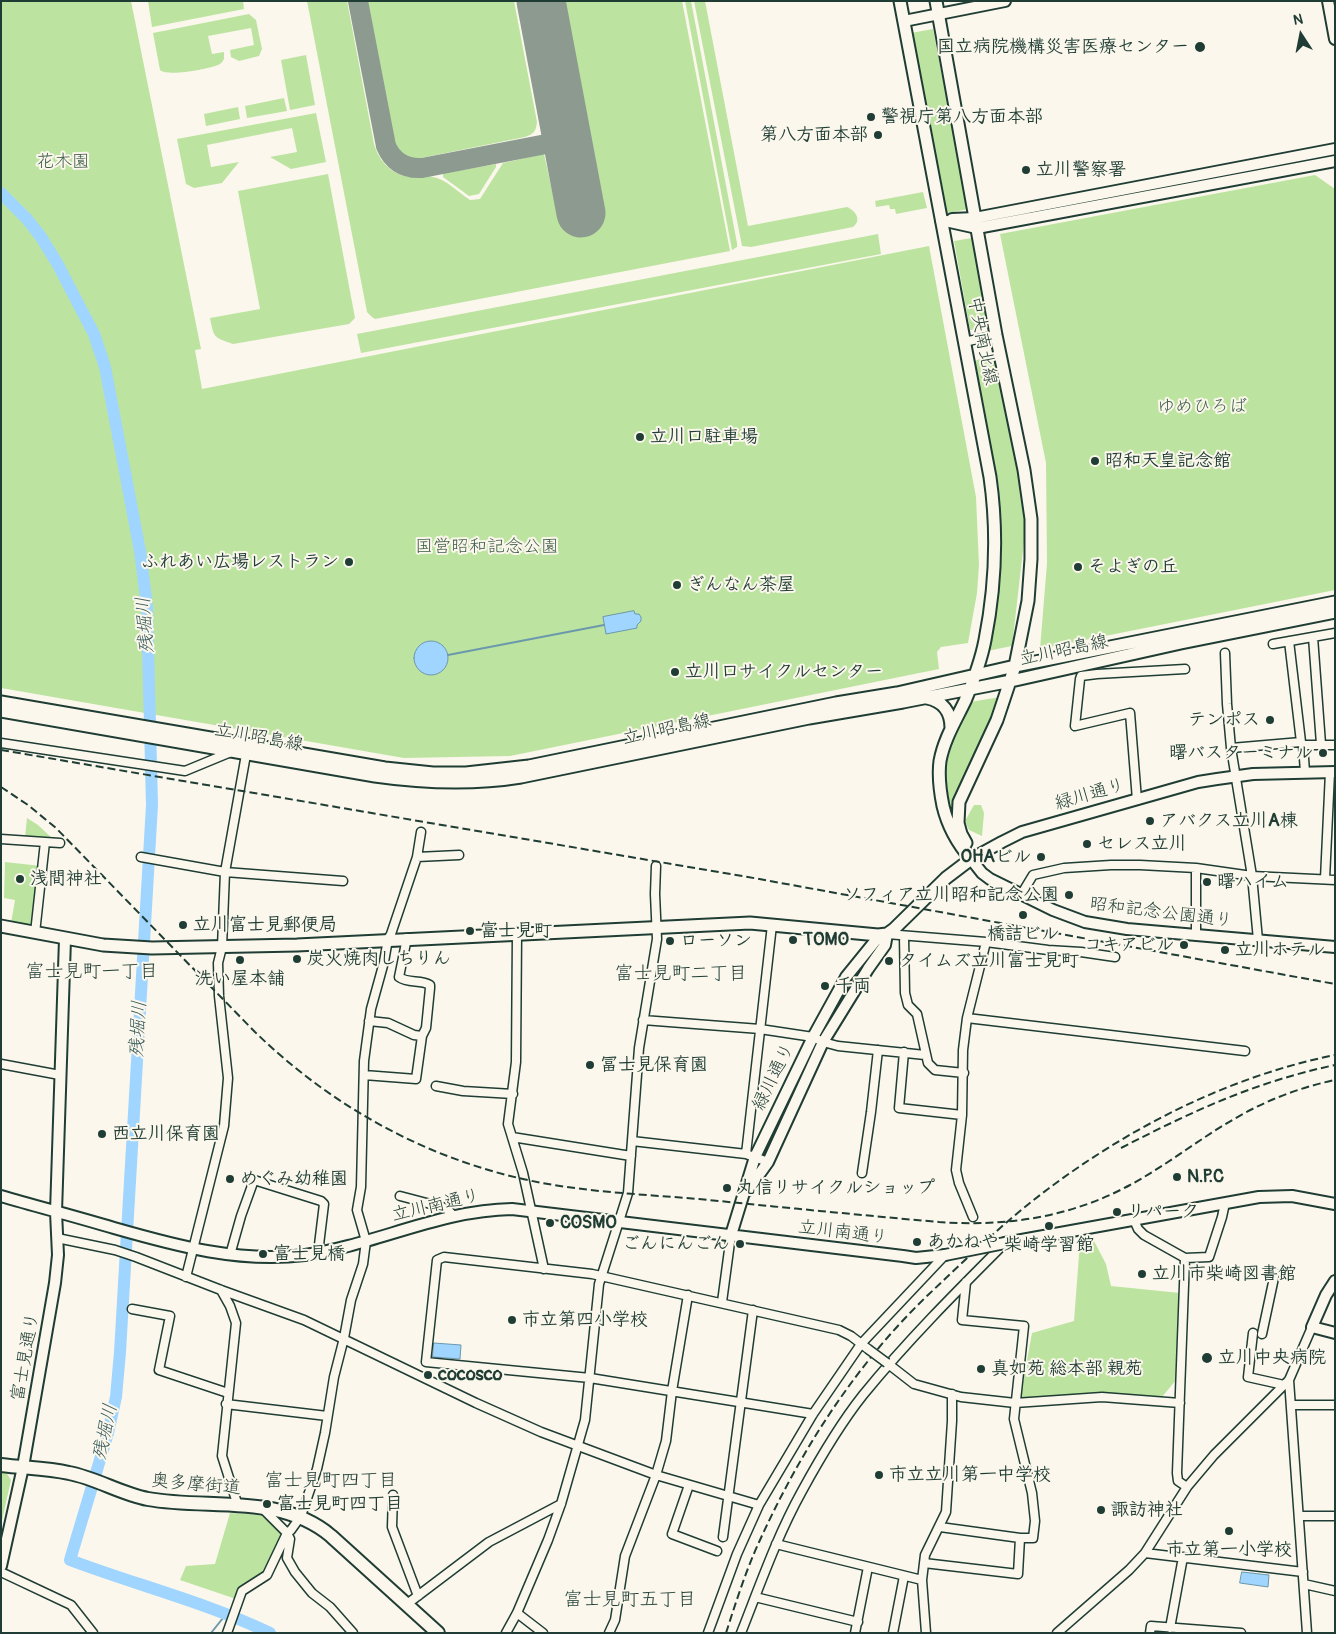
<!DOCTYPE html>
<html>
<head>
<meta charset="utf-8">
<style>
  body { margin:0 }
  #map { position:relative; width:1336px; height:1634px; overflow:hidden; background:#fbf7ec; font-family:Pangolin,sans-serif }
  canvas { display:block }
  .frame { position:absolute; inset:0; border:2px solid #1f3d34; pointer-events:none }
  .north { position:absolute; left:1276px; top:10px; width:50px; height:50px; -webkit-text-stroke:4px #fbf7ec; paint-order:stroke; rotate:349deg; font-size:14px; font-weight:700; line-height:20px; text-align:center; color:#1f3d34 }
  .north::after { content:''; display:block; margin:auto; width:18px; height:22px; background:#1f3d34; clip-path:polygon(50% 0,100% 100%,50% 72%,0 100%) }
</style>
</head>
<body>
<div id="map">
<canvas width="1336" height="1634"></canvas>
<div class="frame"></div>
<div class="north">N</div>
</div>
<script>
const g = document.querySelector('canvas').getContext('2d');
g.lineJoin = 'round';
function fillPath(path, color) { g.fillStyle = color; g.fill(path, 'evenodd'); }
function stroke(path, color, width, dash) { g.strokeStyle = color; g.lineWidth = width; g.lineCap = dash ? 'butt' : 'round'; g.setLineDash(dash || []); g.stroke(path); }
function drawText(font, color, halo, rows, align = 'center') {
  g.font = font + ' Pangolin,"Klee One",sans-serif'; g.lineWidth = 4; g.setLineDash([]); g.textBaseline = 'middle'; g.strokeStyle = halo; g.fillStyle = color; for (const [text, x, y, turn = 0] of rows) {
    g.save(); g.translate(x, y); g.rotate((+turn || 0) * Math.PI / 180); g.textAlign = isNaN(turn) ? turn : align; if (halo) g.strokeText(text, 0, 0); g.fillText(text, 0, 0); g.restore();
  }
}
fillPath(new Path2D(`
  M1,1h130l70,348 -6,1 7,39 727,-143 47,251 3,68 -2,28 -9,50 -27,4 -4,5 2,17 -429,87 -106,2 -403,-70z
  M148,1h95l1,8 -92,18z
  M307,1h40l27,143c5,18 20,33 39,33 7,1 14,-2 20,0 13,2 26,16 37,23l10,-1 23,-36 41,-9 14,63 46,-9 -39,-207h117l48,250 -355,68 -3,-2 -5,-5z
  M366,1h148l23,121c-1,9 -3,12 -12,15l-109,22c-13,-2 -20,-8 -24,-20z
  M685,1h6l46,242v4l-5,3z
  M694,1h11l43,225 99,-19c9,4 15,13 6,20l-102,20 -9,-1z
  M249,14l7,6 6,29 -3,7 -20,5 -8,-4 -1,-7 24,-5 -3,-17 -43,8 4,18 12,-2v7c-2,3 -2,4 -6,6 -10,4 -50,12 -58,5l-7,-37z
  M933,29l35,180 -24,5 -33,-181z
  M306,55l9,50 -25,5 -9,-50z
  M284,98l3,13 -40,7 -2,-12z
  M238,107l2,12 -34,7 -2,-12z
  M316,113l10,49 -35,7 -21,-12 27,-5 -5,-24 -85,17 4,22 28,-5 -17,21 -28,5 -8,-4 -9,-45z
  M496,164v3l-17,27 -10,2 -26,-19v-3l2,-1z
  M328,174l27,144 -6,6 -116,20c-19,-7 -19,-5 -23,-26l50,-9 -22,-118z
  M1315,175l20,14v401l-295,59 7,-86 -1,-100 -46,-229z
  M923,192l4,16 -31,6 -1,-5h-5l-1,-4 -13,2 -1,-6z
  M878,234l3,20 -520,99 -4,-19z
  M972,238l15,89 -17,3 -16,-89z
  M996,353l25,129 4,51 -13,113 -25,5c6,-38 14,-75 13,-113 0,-56 -17,-121 -28,-176z
  M1000,697l-47,125 -2,-2c-2,-13 -6,-26 -6,-39 0,-28 14,-53 25,-79z
  M974,805h7l3,8 -2,23 -13,-6 -4,-9z
  M27,818l11,7 15,14 -28,-2z
  M5,862l36,4 -9,61 -21,-4 4,-23 -11,-2z
  M1093,1239l13,25 5,22 69,7 -4,87 -14,17 -58,-3 -84,4 12,-65 42,-12 6,-79z
  M1,1468l3,1 7,11 -10,45z
  M230,1513l31,2 19,16 2,6 -20,37 -26,25 -56,-19 6,-14 29,-2z`), '#bce4a0');
const water = new Path2D(`
  M634,611l1,3h4l2,3v4l-4,4v3l-31,6 -3,-17z
  M414 658a17 17 0 1 1 34 0a17 17 0 1 1-34 0Z
  M434,1343l27,2 -1,14 -27,-2z
  M1242,1572l27,3 -1,12 -28,-4z`);
fillPath(water, '#9fd5fe');
stroke(water, '#6c98ad', 1);
stroke(new Path2D(`
  M448,655l156,-30
  M211,1633l16,-20`), '#6c98ad', 2);
stroke(new Path2D(`
  M1,193l26,26 14,18 16,26 37,71 11,33 35,184 7,55 5,199 -32,547 -4,45 -8,36 -38,127c66,25 135,42 200,73`), '#9fd5fe', 12);
stroke(new Path2D(`
  M358,1l28,145c7,16 19,23 36,22l145,-28`), '#8d9a90', 20);
stroke(new Path2D(`
  M541,1l40,212`), '#8d9a90', 49);
const minor = new Path2D(`
  M964,342l32,-7
  M1313,637l8,107
  M1289,641l12,101 2,3
  M1273,644l62,-11
  M1225,653l2,51 4,44 21,128 6,64
  M1,743l184,28 46,-19
  M1231,748l70,-6
  M1305,772l-2,-27h32
  M1137,800l-7,-87 -55,13 5,-47 1,-3 16,-2 88,-5
  M1,839l59,4
  M141,857l84,15 118,9
  M417,857l42,-2
  M1196,868v67
  M1325,879l5,-107
  M1021,895l12,-20 31,-7 47,-3h29l56,3 56,8 83,4
  M35,933l10,-91
  M517,934l-1,128 -8,62 15,49 21,96
  M887,934l99,8 62,8 33,2 34,5
  M904,936l1,57 3,12 9,9 11,49 7,7 29,3
  M967,1018l278,33
  M643,1020l117,9 53,8 10,5 15,4 87,9
  M369,1021l19,2 26,12 8,1
  M904,1052l-5,56 63,7
  M1,1064l59,11
  M364,1075l52,4 6,-43 4,-8 4,-40v-3c-9,-6 -22,-1 -31,-8l8,-39
  M436,1086l27,5 50,3
  M512,1137l119,19
  M632,1141l114,13 22,8
  M746,1154l26,-229
  M862,1173l9,-61 7,-62
  M400,1196l42,11 6,3 5,5
  M973,1217l-14,-34 -3,-13 6,-55 1,-65 4,-32 19,-76
  M1134,1220l4,9 6,6 41,23 24,-1 13,-40 3,-14
  M57,1238l58,12 21,7 85,33 83,30 172,83 65,29 115,43 103,30
  M230,1255l11,-39 13,-36 67,21 3,3 -6,49
  M1185,1258l-8,215 1,8 9,6
  M186,1277l38,-151 4,-48 -9,-82 -1,-33 4,-16 3,-75 22,-123
  M966,1282l-4,38 62,6 -10,93 18,74 3,28 -2,17h-13
  M221,1290l9,16 6,17 -14,133 16,50
  M722,1302l9,-67
  M132,1309l38,7 -11,54 69,23
  M1253,1333l-5,44 36,8
  M1262,1334l13,-61
  M887,1363l27,21 47,13 54,6 87,-6 78,6
  M1289,1380l18,253
  M226,1404l101,12
  M1292,1405h43
  M813,1414l-223,-36 -164,-16 11,-102 7,-3 148,17 247,56 12,6 17,13
  M689,1485l-17,49 45,17
  M393,1495l-1,32 26,69
  M263,1509l24,24 3,6 -3,19 8,14 17,21 18,14 23,26
  M1300,1516h35
  M723,1537l30,-227
  M776,1544l146,36 4,53
  M1145,1553l158,19
  M924,1563l94,11 2,-36 -80,-11
  M1,1572l70,33 22,28
  M922,1580l3,-25 21,-43 6,-91v-27
  M1304,1584l31,7
  M755,1597l103,25
  M407,1604l82,-62 72,-38
  M517,1613l26,20
  M1170,1628l13,-71
  M227,1633l15,-42 25,-16 20,-42 4,-3 10,-14 16,-47 8,-36 9,-56 10,-39 7,-38 12,-36 3,-23 -9,-31 4,-23 3,-126 7,-52 13,-47 4,-23 3,-5 26,-77 4,-25
  M506,1633l11,-20 31,-73 13,-36 24,-84 14,-136 29,-91 11,-145 18,-109 -2,-45 1,-28
  M609,1633l6,-13 10,-64 31,-81 10,-34 6,-50 16,-96
  M708,1633l29,-79 22,-49 54,-91 48,-70 84,-89
  M741,1633c19,-48 36,-97 61,-142 18,-33 38,-67 61,-96 44,-54 93,-103 142,-152
  M855,1633l13,-66
  M893,1633l11,-57
  M1057,1633l72,-63 16,-17 42,-66 27,-32 75,-75 23,-53
  M1150,1633l1,-7 90,7`);
const tertiary = new Path2D(`
  M1328,1l7,38
  M904,21l101,-20
  M952,219l23,-1 360,-69
  M941,220l36,8 358,-67
  M1335,772l-82,2 -36,5 -19,3 -176,50 -20,10 -31,17 11,14 8,6 63,31 32,12 42,7 208,18
  M748,1190l20,-28 55,-120 45,-73 17,-24 2,-11
  M1,1196c38,11 76,21 113,32 63,18 125,35 191,27 70,-10 135,-45 207,-46l391,47 13,2 29,-3
  M731,1235l24,-78 58,-120 33,-60 30,-37 11,-6
  M1005,1243l254,-46 33,-1 43,8
  M1335,1281l-9,14 -14,32 23,6
  M1,1566l22,-99 32,-184 3,-28 -2,-43 9,-273`);
const secondary = new Path2D(`
  M900,1l90,476c8,56 6,107 -5,163 -4,21 -12,42 -20,61 -9,19 -21,38 -25,60 -2,15 0,30 3,45 5,21 14,37 28,53
  M936,1l60,334 28,135 7,49v40l-3,42 -13,65 -18,54 -38,82 -1,21 3,11 5,9
  M927,698c16,3 24,14 24,30
  M1,702l384,66 48,5h33l63,-7 307,-63 61,-10 118,-27 320,-64
  M1,711l374,65c49,7 97,9 146,1l288,-59 94,-16 108,-21 170,-38 154,-31
  M1,926l102,19 49,3 145,-3 453,-22 128,12 9,-1 7,-5 52,-51 25,-19`);
const primary = new Path2D(`
  M1,1465c23,3 46,3 68,8 27,5 52,21 79,26 61,11 132,-6 183,37l107,97`);
stroke(minor, '#1f3d34', 11);
stroke(tertiary, '#1f3d34', 14);
stroke(secondary, '#1f3d34', 15);
stroke(primary, '#1f3d34', 16);
stroke(minor, '#fbf7ec', 8);
stroke(tertiary, '#fbf7ec', 10);
stroke(secondary, '#fbf7ec', 11);
stroke(primary, '#fbf7ec', 12);
stroke(new Path2D(`
  M1,750l747,127 587,107
  M1,787l27,18 28,23 199,204c74,72 166,124 268,147 57,13 117,15 176,20 80,8 160,16 240,23 67,5 132,-5 191,-37 39,-21 74,-50 113,-71 29,-16 59,-27 92,-34
  M1121,1148c72,-37 134,-66 214,-83
  M726,1633c10,-31 20,-63 34,-93 41,-90 96,-176 168,-245 38,-36 77,-74 120,-106 84,-63 183,-113 287,-134`), '#1f3d34', 2, [8, 4]);
const minorBridge = new Path2D(`
  M868,1349l19,14`);
const tertiaryBridge = new Path2D(`
  M945,1255l60,-12`);
stroke(minorBridge, '#1f3d34', 11, []);
stroke(tertiaryBridge, '#1f3d34', 14, []);
stroke(minorBridge, '#fbf7ec', 8);
stroke(tertiaryBridge, '#fbf7ec', 10);
for (const [x, y, r, color] of [
  [1200,47,6,"#1f3d34"],
  [871,117,5,"#1f3d34"],
  [878,135,5,"#1f3d34"],
  [1026,170,5,"#1f3d34"],
  [640,437,5,"#1f3d34"],
  [1095,461,5,"#1f3d34"],
  [349,562,5,"#1f3d34"],
  [1078,567,5,"#1f3d34"],
  [677,585,5,"#1f3d34"],
  [675,672,5,"#1f3d34"],
  [1270,720,5,"#1f3d34"],
  [1323,753,5,"#1f3d34"],
  [1150,821,5,"#1f3d34"],
  [1087,844,5,"#1f3d34"],
  [1041,857,5,"#1f3d34"],
  [20,879,5,"#1f3d34"],
  [1207,882,5,"#1f3d34"],
  [1069,895,5,"#1f3d34"],
  [1023,915,5,"#1f3d34"],
  [183,925,5,"#1f3d34"],
  [470,931,5,"#1f3d34"],
  [793,940,5,"#1f3d34"],
  [670,941,5,"#1f3d34"],
  [1184,945,5,"#1f3d34"],
  [1225,950,5,"#1f3d34"],
  [297,959,5,"#1f3d34"],
  [240,960,5,"#1f3d34"],
  [889,961,5,"#1f3d34"],
  [825,986,5,"#1f3d34"],
  [590,1065,5,"#1f3d34"],
  [102,1134,5,"#1f3d34"],
  [1177,1177,5,"#1f3d34"],
  [230,1179,5,"#1f3d34"],
  [727,1188,5,"#1f3d34"],
  [1117,1212,5,"#1f3d34"],
  [550,1223,5,"#1f3d34"],
  [1049,1226,5,"#1f3d34"],
  [917,1242,5,"#1f3d34"],
  [740,1244,5,"#1f3d34"],
  [263,1254,5,"#1f3d34"],
  [1142,1274,5,"#1f3d34"],
  [512,1320,5,"#1f3d34"],
  [1207,1358,6,"#1f3d34"],
  [981,1369,5,"#1f3d34"],
  [428,1375,5,"#1f3d34"],
  [879,1475,5,"#1f3d34"],
  [267,1504,5,"#1f3d34"],
  [1101,1510,5,"#1f3d34"],
  [1229,1531,5,"#1f3d34"]
]) { const dot = new Path2D(); dot.arc(x, y, r, 0, 2 * Math.PI); g.fillStyle = color; g.fill(dot); stroke(dot, '#fbf7ec', 2); }
drawText('bold 18px', '#1f3d34', '#fbf7ec', [
  ["国立病院機構災害医療センター",1189,47,"right"],
  ["警視庁第八方面本部",881,117],
  ["第八方面本部",868,135,"right"],
  ["立川警察署",1036,170],
  ["立川口駐車場",650,437],
  ["昭和天皇記念館",1105,461],
  ["ふれあい広場レストラン",339,562,"right"],
  ["そよぎの丘",1088,567],
  ["ぎんなん茶屋",687,585],
  ["立川口サイクルセンター",685,672],
  ["テンポス",1260,720,"right"],
  ["曙バスターミナル",1313,753,"right"],
  ["アバクス立川A棟",1160,821],
  ["セレス立川",1097,844],
  ["OHAビル",1031,857,"right"],
  ["浅間神社",30,879],
  ["曙ハイム",1217,882],
  ["ソフィア立川昭和記念公園",1059,895,"right"],
  ["立川富士見郵便局",193,925],
  ["富士見町",480,931],
  ["橋詰ビル",1023,934,"center"],
  ["TOMO",803,940],
  ["ローソン",680,941],
  ["コキアビル",1174,945,"right"],
  ["立川ホテル",1235,950],
  ["炭火焼肉しちりん",307,959],
  ["タイムズ立川富士見町",899,961],
  ["洗い屋本舗",240,979,"center"],
  ["千両",835,986],
  ["冨士見保育園",600,1065],
  ["西立川保育園",112,1134],
  ["N.P.C",1187,1177],
  ["めぐみ幼稚園",240,1179],
  ["丸信リサイクルショップ",737,1188],
  ["リパーク",1127,1212],
  ["COSMO",560,1223],
  ["あかねや",927,1242],
  ["ごんにんごん",730,1244,"right"],
  ["柴崎学習館",1049,1245,"center"],
  ["富士見橋",273,1254],
  ["立川市柴崎図書館",1152,1274],
  ["市立第四小学校",522,1320],
  ["立川中央病院",1218,1358],
  ["真如苑 総本部 親苑",991,1369],
  ["cocosco",438,1375],
  ["市立立川第一中学校",889,1475],
  ["富士見町四丁目",277,1504],
  ["諏訪神社",1111,1510],
  ["市立第一小学校",1229,1550,"center"]
], 'left');
drawText('18px', '#3e5e4a', '#fbf7ec', [
  ["花木園",63,162],
  ["ゆめひろば",1202,407],
  ["国営昭和記念公園",487,547]
]);
drawText('18px', '#1f3d34', '#fbf7ec', [
  ["中央南北線",982,341,79],
  ["立川昭島線",1064,651,-12],
  ["立川昭島線",667,730,-12],
  ["立川昭島線",259,738,10],
  ["緑川通り",1090,795,-16],
  ["昭和記念公園通り",1161,913,7],
  ["緑川通り",774,1077,-64],
  ["立川南通り",436,1206,-13],
  ["立川南通り",843,1233,7],
  ["富士見通り",26,1357,-80],
  ["奥多摩街道",196,1485,5]
]);
drawText('italic 19px', '#395b5c', '#fbf7ec', [
  ["残堀川",146,625,-94],
  ["残堀川",139,1029,-87],
  ["残堀川",106,1432,-78]
]);
drawText('19px', '#1f3d34', '#fbf7ec', [
  ["富士見町一丁目",92,972],
  ["富士見町二丁目",681,974],
  ["富士見町四丁目",331,1481],
  ["富士見町五丁目",630,1600]
]);
</script>
</body>
</html>
